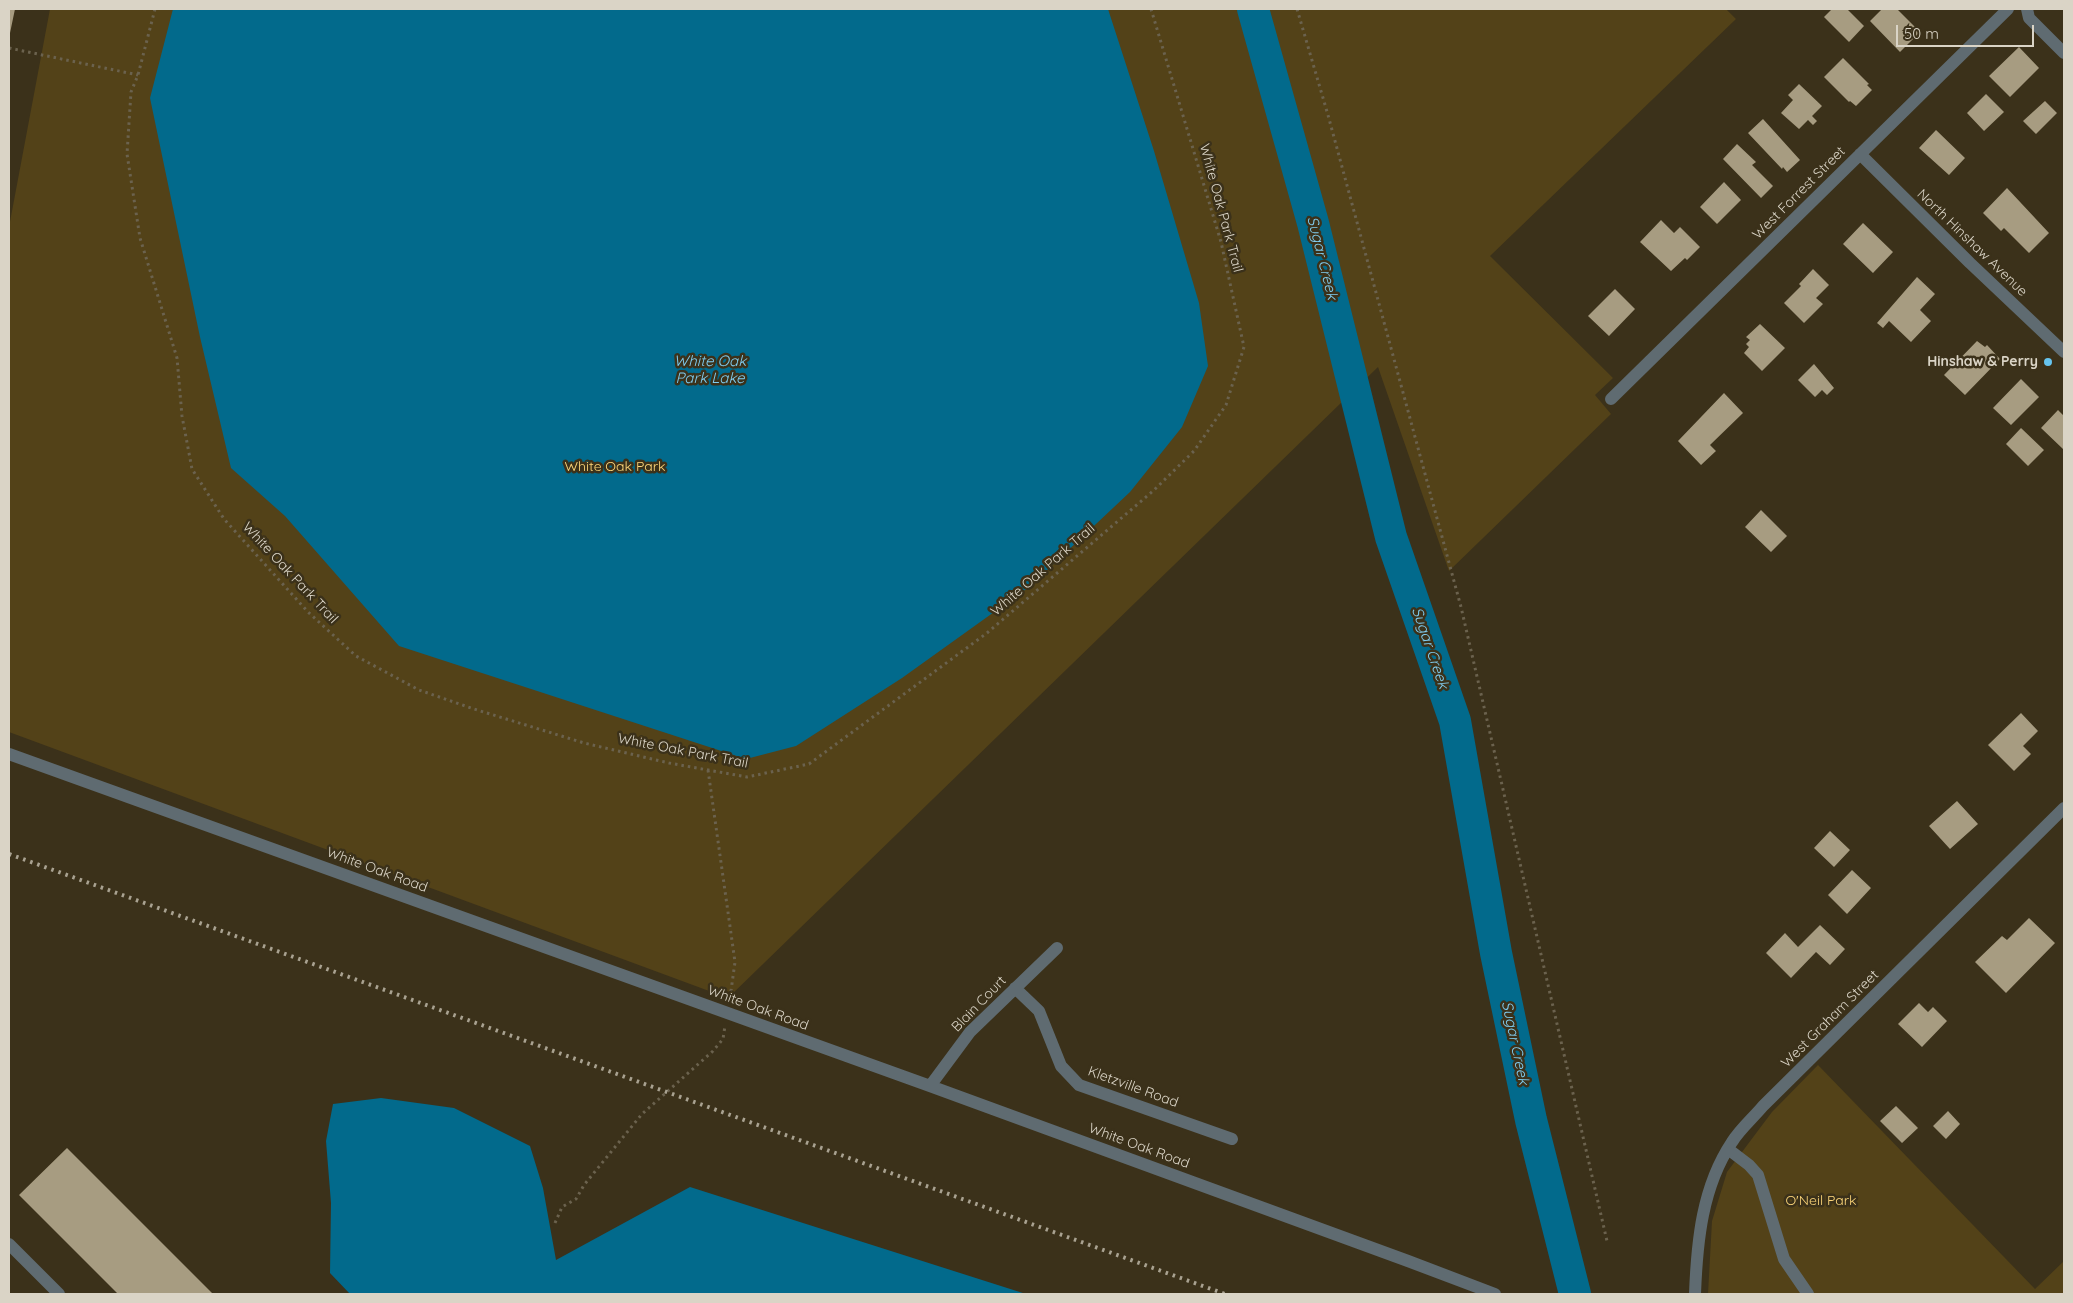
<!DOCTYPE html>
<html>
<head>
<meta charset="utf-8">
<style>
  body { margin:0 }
  #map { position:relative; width:2073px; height:1303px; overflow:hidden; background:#3b311a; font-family:Quicksand,sans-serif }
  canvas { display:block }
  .frame { position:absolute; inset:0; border:10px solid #dad4c6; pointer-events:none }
  .scale { position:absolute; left:1896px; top:25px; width:138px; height:22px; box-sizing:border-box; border:2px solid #dad4c6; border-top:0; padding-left:6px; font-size:15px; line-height:18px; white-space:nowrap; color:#dad4c6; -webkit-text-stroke:4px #3b311a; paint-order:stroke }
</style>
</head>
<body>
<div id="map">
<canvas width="2073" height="1303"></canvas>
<div class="frame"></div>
<div class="scale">50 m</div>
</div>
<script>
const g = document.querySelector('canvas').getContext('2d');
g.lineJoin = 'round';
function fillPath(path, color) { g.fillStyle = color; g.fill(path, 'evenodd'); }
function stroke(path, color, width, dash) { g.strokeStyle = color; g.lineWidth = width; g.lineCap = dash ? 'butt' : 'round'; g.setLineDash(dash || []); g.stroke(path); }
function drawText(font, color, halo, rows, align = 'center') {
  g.font = font + ' Quicksand,sans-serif'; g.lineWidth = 5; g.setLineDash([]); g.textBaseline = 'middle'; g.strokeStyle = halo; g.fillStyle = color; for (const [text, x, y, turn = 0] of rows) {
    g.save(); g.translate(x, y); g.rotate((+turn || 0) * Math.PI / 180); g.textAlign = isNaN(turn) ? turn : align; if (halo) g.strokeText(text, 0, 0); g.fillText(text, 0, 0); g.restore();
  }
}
fillPath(new Path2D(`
  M50,9h1676l10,10 -246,237 123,122 -18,17 16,19 -162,157 -71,-204 -650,631 -719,-266v-505z
  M1818,1065l217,224 29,-28v33h-356l4,-73 15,-49 45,-60z`), '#534218');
fillPath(new Path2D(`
  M173,9h935l46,142 45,152 9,63 -26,61 -52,65 -101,95 -127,91 -106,68 -50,13 -347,-113 -114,-130 -54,-48 -31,-131 -50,-239z
  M381,1098l73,10 76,38 13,42 13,72 134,-73 336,107h-676l-20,-21 1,-70 -5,-62 7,-37z`), '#026a8c');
stroke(new Path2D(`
  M1253,9l60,214 78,314 64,184 41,232 35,167 44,174`), '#026a8c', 32);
fillPath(new Path2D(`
  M9,9h6l-5,24h-1z
  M1832,9h15l17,17 -15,16 -25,-25z
  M1882,9h15l23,23 -20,20 -30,-31z
  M2019,47l20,21 -29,29 -21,-21z
  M1843,58l26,26 -2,1 5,5 -16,16 -6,-5 -1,1 -25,-25z
  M1799,84l23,22 -10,10 5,5 -4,4 -5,-5 -9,9 -18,-16 12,-13 -5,-5z
  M1986,94l18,18 -20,19 -17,-18z
  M2045,101l12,12 -21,21 -13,-13z
  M1763,119l37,41 -13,12 -4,-5 -1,2 -34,-36z
  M1936,130l29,28 -16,17 -30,-27z
  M1737,144l19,18 -4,3 21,21 -12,12 -38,-39z
  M1724,182l17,18 -24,24 -17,-17z
  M2007,188l42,45 -20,20 -25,-25 -3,3 -18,-18z
  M1661,220l13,13 6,-6 20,20 -13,13 -2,-2 -14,13 -31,-29z
  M1863,223l30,29 -20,21 -30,-29z
  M1813,269l16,16 -13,13 7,6 -19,19 -20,-20 17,-17 -2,-2z
  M1917,277l18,17 -15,16 11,11 -20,21 -22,-21 -6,7 -6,-5z
  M1615,289l20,20 -26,27 -21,-20z
  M1760,324l25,24 -23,23 -18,-18 5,-6 -3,-3 4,-4 -4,-3z
  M1977,341l8,6 2,-2 13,14 -35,36 -21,-20z
  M1814,364l20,24 -7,7 -5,-5 -7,7 -17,-17z
  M2021,379l18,18 -28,28 -18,-17z
  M1724,393l19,20 -33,32 6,6 -15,14 -23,-24z
  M2058,410l6,6 -1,33 -22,-21z
  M2021,428l23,22 -16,16 -22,-22z
  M1761,510l26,26 -16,16 -26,-25z
  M2021,713l17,18 -15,15 8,8 -17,17 -26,-26z
  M1957,801l21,23 -28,25 -21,-23z
  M1830,831l20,19 -16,17 -20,-19z
  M1852,870l19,18 -24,26 -19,-19z
  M2029,918l26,25 -49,50 -31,-31 27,-26 5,4z
  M1820,925l25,24 -15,16 -14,-13 -25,26 -25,-25 19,-20 13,14z
  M1919,1003l9,9 5,-5 14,14 -25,26 -24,-23z
  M1896,1106l22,22 -16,15 -22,-22z
  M1948,1111l12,13 -14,15 -13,-13z
  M67,1148l146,146h-95l-99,-99z`), '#a79c81');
stroke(new Path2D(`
  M155,9l-17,66 -7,17 -4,62 13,84 37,120 5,58 10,53 32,50 84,93 48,44 63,34 55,19 110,34 85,20 78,14 62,-13 178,-131 166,-142 41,-40 32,-46 18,-58 -23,-105 -70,-233
  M1297,9l31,106 133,492 146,634
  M9,48l129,27
  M708,770l27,192 -5,36
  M555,1223l7,-16 14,-8 8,-14 58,-71 71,-63 10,-12 2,-13`), '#6b624e', 3, [2.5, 4]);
stroke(new Path2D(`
  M2027,9l2,9 35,35
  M1860,154l110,109 94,89
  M1611,399l397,-390
  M9,754l921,332 478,175 87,33
  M1015,988l24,23 22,55 18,19 153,54
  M930,1086l40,-54 87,-84
  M1728,1149l21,16 9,10 26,84 24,35
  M9,1244l50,50
  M1695,1294c2,-53 7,-107 37,-152 8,-13 21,-24 31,-36l301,-298`), '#5f6b71', 12);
stroke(new Path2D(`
  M9,854l1216,440`), '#a9a291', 4, [2.5, 5]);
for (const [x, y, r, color] of [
  [2048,362,5,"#66c4ef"]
]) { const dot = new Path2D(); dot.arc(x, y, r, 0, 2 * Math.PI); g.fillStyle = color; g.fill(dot); stroke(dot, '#3b311a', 2); }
drawText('14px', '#dad4c6', '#3b311a', [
  ["West Forrest Street",1799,193,-45],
  ["White Oak Park Trail",1221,208,75],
  ["North Hinshaw Avenue",1972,243,44],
  ["White Oak Park Trail",1043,570,-41],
  ["White Oak Park Trail",290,573,47],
  ["White Oak Park Trail",683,751,11],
  ["White Oak Road",377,870,20],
  ["Blain Court",979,1004,-46],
  ["White Oak Road",758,1008,20],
  ["West Graham Street",1830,1019,-45],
  ["Kletzville Road",1133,1087,20],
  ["White Oak Road",1139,1146,20]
]);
drawText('bold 14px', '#dad4c6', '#3b311a', [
  ["Hinshaw & Perry",2038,362]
], 'right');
drawText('14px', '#fed77a', '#3b311a', [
  ["White Oak Park",615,467],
  ["O'Neil Park",1821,1201]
]);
drawText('italic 15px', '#81cdf0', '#3b311a', [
  ["Sugar Creek",1322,258,76],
  ["White Oak",710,361],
  ["Park Lake",710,378],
  ["Sugar Creek",1430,648,71],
  ["Sugar Creek",1515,1043,78]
]);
</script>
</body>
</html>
